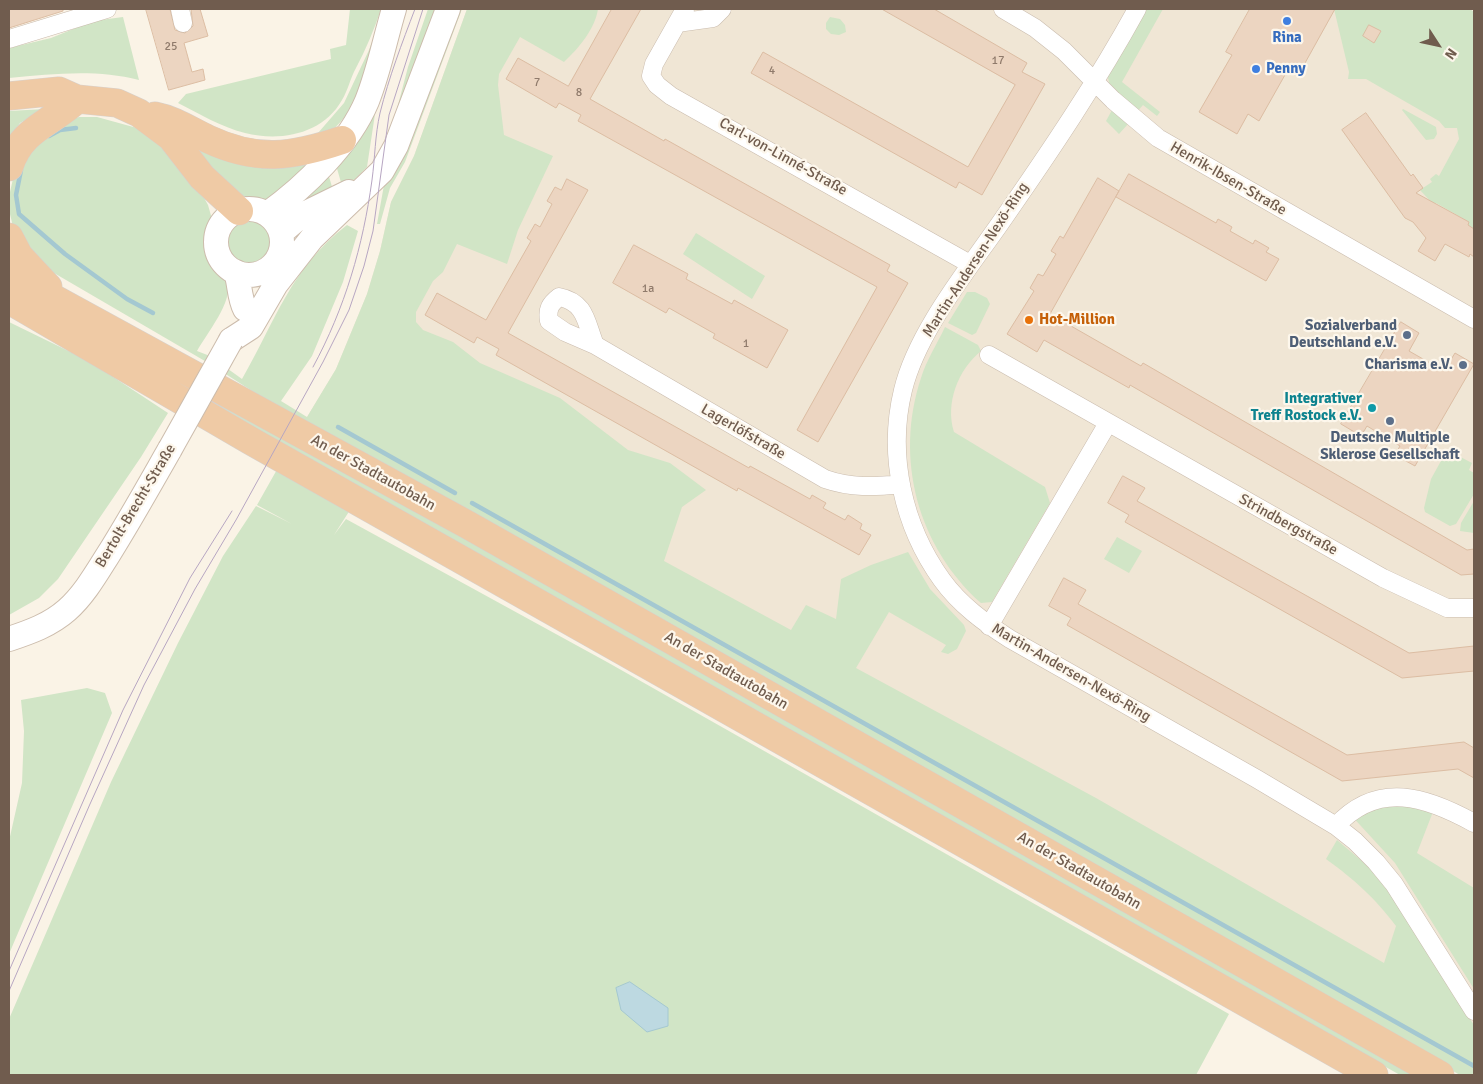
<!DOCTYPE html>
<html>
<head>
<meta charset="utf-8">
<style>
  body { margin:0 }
  #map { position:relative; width:1483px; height:1084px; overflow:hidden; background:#faf3e6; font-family:Signika,sans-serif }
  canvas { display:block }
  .frame { position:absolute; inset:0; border:10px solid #705c4e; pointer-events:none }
  .north { position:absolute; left:1413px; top:20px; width:50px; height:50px; -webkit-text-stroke:4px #fdf7ec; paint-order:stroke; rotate:125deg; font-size:14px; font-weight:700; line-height:20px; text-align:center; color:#705c4e }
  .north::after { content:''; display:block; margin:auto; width:18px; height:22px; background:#705c4e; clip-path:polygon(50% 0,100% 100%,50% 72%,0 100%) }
</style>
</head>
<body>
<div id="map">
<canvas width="1483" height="1084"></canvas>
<div class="frame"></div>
<div class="north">N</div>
</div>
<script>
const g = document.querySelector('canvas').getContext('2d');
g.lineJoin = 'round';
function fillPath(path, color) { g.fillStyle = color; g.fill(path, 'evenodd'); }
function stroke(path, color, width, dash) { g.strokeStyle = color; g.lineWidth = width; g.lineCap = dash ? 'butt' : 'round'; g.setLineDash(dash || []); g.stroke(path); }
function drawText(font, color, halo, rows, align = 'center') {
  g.font = font + ' Signika,sans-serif'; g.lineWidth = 4.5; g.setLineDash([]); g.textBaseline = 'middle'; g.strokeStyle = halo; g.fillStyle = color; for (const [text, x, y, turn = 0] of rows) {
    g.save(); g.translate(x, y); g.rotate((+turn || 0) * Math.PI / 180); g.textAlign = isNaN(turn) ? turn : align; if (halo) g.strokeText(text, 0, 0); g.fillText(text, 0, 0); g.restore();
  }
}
fillPath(new Path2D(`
  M467,9h1003l4,3v1063l-1167,-658 29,-48 31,-75 13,-43 11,-49 23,-46z`), '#f0e6d5');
fillPath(new Path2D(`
  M350,9h31c-7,21 -15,40 -25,59 -6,11 -8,22 -14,32 -19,34 -61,42 -97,33 -24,-6 -45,-19 -67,-30l8,-9 145,-35 -1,-10 16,-4z
  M428,9h12l-47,115 15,-57z
  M458,9h4l-57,153 -15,26 -10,36h-3l7,-39z
  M467,9h131c-3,20 -19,39 -34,53l-44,-25 -21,37 -1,11 6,50 49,21 -35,74 -11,34 -50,-20 -14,28 -10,9 -17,31v10l7,8 30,12 27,21 80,35 68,52 42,13 36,27 -24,17 -18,54 127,69 15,-25 30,14 5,-40 30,-14 37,-13 22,37 34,36 2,6 -9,18 -9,5 -7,-2 5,-7 -57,-33 -33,56 240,130 288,165 12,-37c-21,-28 -41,-46 -70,-67l11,-19 33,28 25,27 55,95 24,35v50h-14l-1186,-670 -64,-41 -168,-98 -26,-27 -7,-29 1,-18 5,-22 32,-43 32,-10h18l40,11 26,17 35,42 10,18 4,14c-7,11 -8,29 0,41 5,7 14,12 16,21 5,21 -21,52 -31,70l13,5 32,23c34,-59 48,-110 105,-154l11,6 -15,51 -31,74 -31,45 26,16 29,-48 31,-75 13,-43 11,-49 23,-46z
  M1147,9h16l-41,73 38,30 -3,4 -14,-11 -7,8 -26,-27 -3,-12z
  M1334,9h136l4,3v217l-6,-4 1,-3 -33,-19 -2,2 -14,-15 12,-8 -2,-3 6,-5 3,2 20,-37 -2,-11h-12l-6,-7 -73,-42h-18l1,-7z
  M383,12c-7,30 -20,78 -37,103 -7,10 -16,17 -25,25l-3,-7 26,-30 25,-53z
  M123,17l16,63c-43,-11 -86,-6 -130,-2v-30l42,-10 42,-17z
  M830,17l10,2 5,6 1,7 -7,3 -8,-1 -5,-5v-6z
  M45,109l-25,14 -11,17v-29z
  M1403,109l33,18 1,7 -3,5 -8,1 -24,-30z
  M1112,110l16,14 -9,10 -13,-13z
  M375,114l-8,53 -12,12 -13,7 -6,-21 23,-25z
  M188,141l133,14 -45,46 -19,1 -21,-4z
  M327,170l6,20 -51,28z
  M226 241a22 22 0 1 1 44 0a22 22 0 1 1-44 0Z
  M696,233l69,43 -13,23 -69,-45z
  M9,283l254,138 1155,654h-18l-1142,-644z
  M967,292h8l12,6 3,6 -14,29 -4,2 -24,-12z
  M9,322l80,39 79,52 -27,44 -83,122 -19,19 -30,17z
  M945,327l33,18 3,6c-23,19 -36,52 -27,81l91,55 5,16 -58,99 -11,1c-63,-56 -87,-144 -60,-225 5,-17 16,-34 24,-51z
  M1447,450l25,13 -3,7 5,3v21l-18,30 -6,2 -25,-14 -1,-4 7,-29z
  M279,466l71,44 -16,25 12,-16 261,143 622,352 -33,61h-1187v-56l102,-237 67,-139 45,-87 33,-50 36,18 -35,-19z
  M1474,501v32l-14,-2 1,-8z
  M1117,537l25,14 -13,22 -25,-14z
  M87,688l18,5 7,20 -103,241v-113l13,-58 2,-52 -3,-31z
  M1370,802l66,2 -19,49 57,35v101l-79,-126 -46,-50z`), '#d1e5c6');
const water = new Path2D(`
  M630,982l38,26v18l-21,6 -26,-22 -5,-22z`);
fillPath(water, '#bdd9e1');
stroke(water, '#a4c8d1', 1);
stroke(new Path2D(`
  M49,136l11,-6 16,-2
  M21,170l-5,25 3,19 46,40 62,45 26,14
  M338,427l117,66
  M472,503l1002,563`), '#a4c8d1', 4.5);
const building = new Path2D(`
  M9,9h54v2l-54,17z
  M146,9h24l5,21 10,3 8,-7 -2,-17h9l8,27 -24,7 8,29 11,-3 2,11 -36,10z
  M612,9h29l-51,90 74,42 1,-2 225,126 -3,6 21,12 -90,159 -21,-12 80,-143 -299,-166 3,-6 -22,-12 -3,5 -50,-29 12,-21 50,28z
  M882,9h52l93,54 -5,9 23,12 -63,111 -23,-13 -3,6 -205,-115 12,-21 205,115 47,-82z
  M1250,9h85l-35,63 -10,-6 -31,55 -11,-7 -11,20 -38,-22 33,-57 -6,-3z
  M1369,25l12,6 -7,12 -11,-7z
  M1366,113l45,63 2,-2 10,14 -7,5 53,29 -1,3 6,4v28l-4,-3 -1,3 -24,-13 -10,17 -17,-10 8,-13 -13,-16 -8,-4 -63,-88z
  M1129,174l87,49 2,-4 14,8 -2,4 23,13 2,-4 14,8 -3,4 13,7 -13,22 -150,-84z
  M1098,178l21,13 -69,123 91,52 2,-3 324,187 7,-1v25l-13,1 -331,-190 -1,3 -85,-48 -7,12 -30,-18 27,-43 -4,-3 8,-14 5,2 13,-22 -5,-3 9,-15 3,2z
  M567,179l21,11 -80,143 241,135 1,-2 60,33 2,-4 14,8 -3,5 22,12 3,-5 14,9 -2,5 11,6 -12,20 -121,-67 -1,3 -241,-136 3,-6 -22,-12 -3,6 -49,-28 12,-22 49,27 45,-79 -4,-3 8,-14 5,3 12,-23 -5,-3 8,-14 6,3z
  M634,245l54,29 -2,5 46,25 2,-4 54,30 -21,38 -54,-30 2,-4 -46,-26 -3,5 -53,-30z
  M1401,322l18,11 -10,18 35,20 11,-18 19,11 -59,102 -20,-11 5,-9 -33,-20 -6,10 -20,-12z
  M1123,476l22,12 -8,13 272,152 65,-7v25l-72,7 -277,-156 4,-7 -21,-12z
  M1064,578l22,12 -8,14 269,151 117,-13 10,6v30l-16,-9 -116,12 -275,-156 4,-7 -22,-12z`);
fillPath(building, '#ecd5c1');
stroke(building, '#dcbda3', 1);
const minor = new Path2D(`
  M180,9l3,14
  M685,9l-31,55 -3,12 6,9 14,11 299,168
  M1003,9l32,19 29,23 49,49 45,38 316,181
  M1137,9c-40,73 -88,144 -136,213 -34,49 -84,110 -98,168 -16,65 0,136 39,190 18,25 43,43 68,59l247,140 79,47 19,15 21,21 18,22 80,127
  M677,23l36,-5 9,-9
  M9,39l98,-30
  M595,345c-9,-22 -9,-43 -36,-48 -9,7 -12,12 -10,24l16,11 30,13 230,134c26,9 49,8 76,5
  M989,355l394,223 64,30h27
  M989,626l119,-203
  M1336,826c42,-46 91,-29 138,-3`);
const secondary = new Path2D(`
  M216 242a33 33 0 1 1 66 0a33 33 0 1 1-66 0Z
  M267,214c38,-27 82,-70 100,-113 12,-30 18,-62 27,-92
  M281,233l21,-18 47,-23
  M236,272c4,12 3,25 9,37
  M231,340l20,-13 25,-43 36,-46 70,-67 14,-25 52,-137
  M9,639c21,-7 41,-14 58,-29 17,-15 29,-36 41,-55 22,-35 42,-71 62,-106`);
const trunk = new Path2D(`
  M9,96l50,-5 18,8 40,4 22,10 32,24 31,40 37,34
  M155,116c20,4 34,14 53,23 49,23 84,18 134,1
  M9,167c12,-39 44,-44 68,-68
  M9,237l10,19 29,31
  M9,274l459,251 972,550
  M9,300l242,141 1123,634`);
stroke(minor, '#cabcae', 19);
stroke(secondary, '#ccbcac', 26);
stroke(trunk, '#d7d1cd', 29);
stroke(minor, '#fff', 18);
stroke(secondary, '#fff', 24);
stroke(trunk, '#efcaa5', 28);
stroke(new Path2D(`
  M313,367c32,-59 50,-121 59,-187 3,-22 3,-45 8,-67 9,-36 22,-70 35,-104
  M9,971l114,-261 67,-132 42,-67
  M9,991l81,-187 54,-119 51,-96 41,-69 87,-158 26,-52 15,-44 9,-35 16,-116 34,-106`), '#b7a6c2', 1);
const secondaryBridge = new Path2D(`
  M170,449l61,-109`);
stroke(secondaryBridge, '#ccbcac', 26, []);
stroke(secondaryBridge, '#fff', 24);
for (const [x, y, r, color] of [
  [1287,21,5,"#3f7fe0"],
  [1256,69,5,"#3f7fe0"],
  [1029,320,5,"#e8710a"],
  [1407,335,5,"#5c6f8a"],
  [1463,365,5,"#5c6f8a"],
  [1372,408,5,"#0f9aa8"],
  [1390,421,5,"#5c6f8a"]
]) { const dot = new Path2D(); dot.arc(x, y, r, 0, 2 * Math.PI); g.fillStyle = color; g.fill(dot); stroke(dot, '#fdf7ec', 2); }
drawText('12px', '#8f7a6b', null, [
  ["25",171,47],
  ["17",998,61],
  ["4",772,71],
  ["7",537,83],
  ["8",579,93],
  ["1a",648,289],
  ["1",746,344]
]);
drawText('bold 15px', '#366cbe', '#fdf7ec', [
  ["Rina",1287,38],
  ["Penny",1266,69,"left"]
]);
drawText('15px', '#705c4e', '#fdf7ec', [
  ["Carl-von-Linné-Straße",783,157,29],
  ["Henrik-Ibsen-Straße",1228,179,30],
  ["Martin-Andersen-Nexö-Ring",976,260,-57],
  ["Lagerlöfstraße",743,432,30],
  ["An der Stadtautobahn",373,473,29],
  ["Bertolt-Brecht-Straße",136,506,-59],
  ["Strindbergstraße",1288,525,29],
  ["An der Stadtautobahn",726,671,30],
  ["Martin-Andersen-Nexö-Ring",1071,673,30],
  ["An der Stadtautobahn",1079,871,30]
]);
drawText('bold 15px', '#c56008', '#fdf7ec', [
  ["Hot-Million",1039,320]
], 'left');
drawText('bold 15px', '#4e5e75', '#fdf7ec', [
  ["Sozialverband",1397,326],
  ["Deutschland e.V.",1397,343],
  ["Charisma e.V.",1453,365],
  ["Deutsche Multiple",1390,438,"center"],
  ["Sklerose Gesellschaft",1390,455,"center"]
], 'right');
drawText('bold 15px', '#0d838f', '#fdf7ec', [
  ["Integrativer",1362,399],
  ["Treff Rostock e.V.",1362,416]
], 'right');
</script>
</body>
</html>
